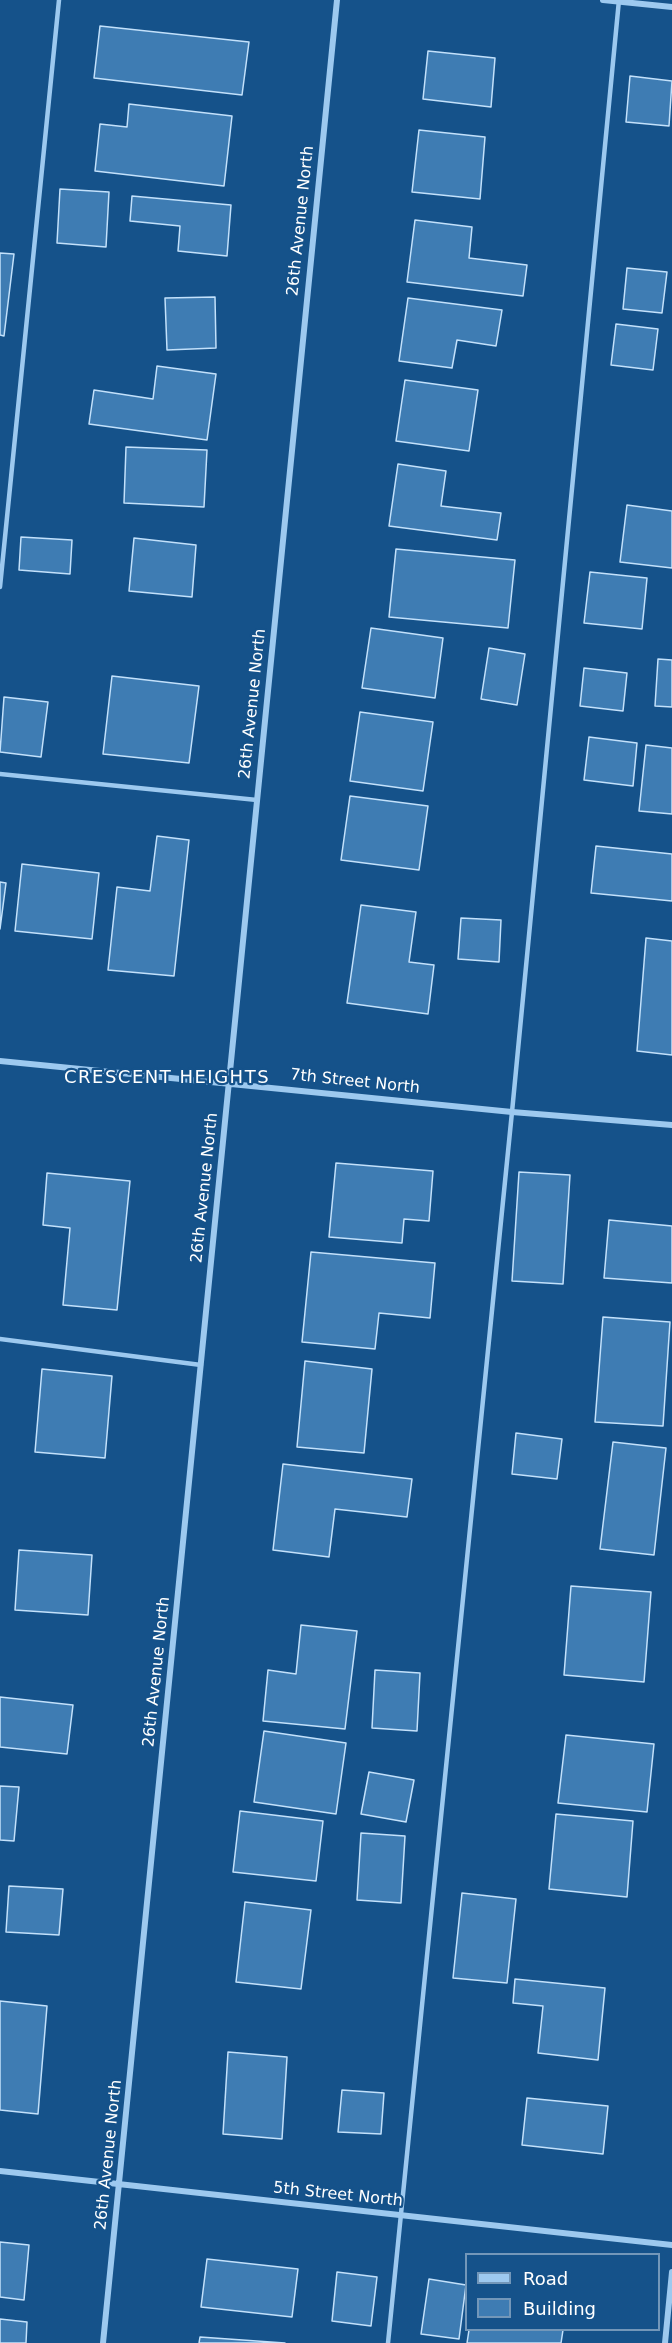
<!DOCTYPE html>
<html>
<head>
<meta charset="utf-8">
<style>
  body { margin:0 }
  #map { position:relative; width:672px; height:2343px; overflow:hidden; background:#15528a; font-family:"DejaVu Sans",sans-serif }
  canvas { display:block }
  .legend { position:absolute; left:465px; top:2253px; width:195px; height:78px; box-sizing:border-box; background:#15528a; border:2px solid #7397b9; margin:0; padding:8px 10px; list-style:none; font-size:18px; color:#fff }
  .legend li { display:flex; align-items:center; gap:12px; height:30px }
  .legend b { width:30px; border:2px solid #7397b9 }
</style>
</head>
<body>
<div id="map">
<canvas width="672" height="2343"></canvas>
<ul class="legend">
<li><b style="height:8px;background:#9dc9ef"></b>Road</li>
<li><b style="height:16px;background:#3e7cb3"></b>Building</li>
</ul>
</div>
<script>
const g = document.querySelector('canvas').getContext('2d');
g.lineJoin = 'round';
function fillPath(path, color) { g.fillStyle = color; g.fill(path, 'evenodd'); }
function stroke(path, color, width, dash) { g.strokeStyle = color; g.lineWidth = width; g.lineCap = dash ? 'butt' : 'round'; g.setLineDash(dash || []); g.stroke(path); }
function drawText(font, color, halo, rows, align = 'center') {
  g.font = font + ' "DejaVu Sans",sans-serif'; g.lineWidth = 4.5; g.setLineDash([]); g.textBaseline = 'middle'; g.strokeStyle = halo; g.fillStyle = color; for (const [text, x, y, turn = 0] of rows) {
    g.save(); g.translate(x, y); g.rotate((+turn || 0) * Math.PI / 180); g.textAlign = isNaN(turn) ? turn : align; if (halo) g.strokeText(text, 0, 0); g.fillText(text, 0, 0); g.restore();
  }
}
const building = new Path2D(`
  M100,26l149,16 -7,53 -148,-17z
  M428,51l67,7 -4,49 -68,-8z
  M630,76l42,5 -3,45 -43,-4z
  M129,104l103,12 -8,70 -129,-15 5,-47 27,3z
  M419,130l66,7 -5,62 -68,-7z
  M60,189l49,3 -3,55 -49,-4z
  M132,196l99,9 -4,51 -49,-5 2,-25 -50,-5z
  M415,220l57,7 -3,31 58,7 -4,31 -116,-14z
  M0,253l14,1 -10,82 -4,-1z
  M627,268l40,4 -5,41 -39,-4z
  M215,297l1,51 -49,2 -2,-52z
  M408,298l94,12 -6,36 -39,-6 -5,28 -53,-7z
  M616,324l42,5 -5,41 -42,-5z
  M157,366l59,8 -9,66 -118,-16 5,-34 59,9z
  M405,380l73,10 -9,61 -73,-10z
  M126,447l81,3 -3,57 -80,-4z
  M398,464l48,7 -5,35 60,7 -4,27 -108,-14z
  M627,505l45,6v57l-52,-6z
  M21,537l51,3 -2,34 -51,-4z
  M134,538l62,7 -4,52 -63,-6z
  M396,549l119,11 -7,68 -119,-11z
  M590,572l57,6 -5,51 -58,-6z
  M371,628l72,10 -8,60 -73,-10z
  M489,648l36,6 -8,51 -36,-6z
  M658,659l14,1v47l-17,-1z
  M584,668l43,5 -4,38 -43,-5z
  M112,676l87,10 -10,77 -86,-9z
  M4,697l44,5 -7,55 -41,-5z
  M360,712l73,10 -10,69 -73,-10z
  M589,737l48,6 -4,43 -49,-6z
  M646,745l26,3v66l-33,-3z
  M350,796l78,10 -9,64 -78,-10z
  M157,836l32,4 -15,136 -66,-6 9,-83 33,4z
  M596,846l76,8v47l-81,-8z
  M22,864l77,9 -7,66 -77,-8z
  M0,882l6,1 -6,46z
  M361,905l55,7 -7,50 25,3 -6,49 -81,-11z
  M461,918l40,2 -2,42 -41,-3z
  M646,938l26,3v114l-35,-4z
  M336,1163l97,8 -4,50 -25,-2 -2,24 -73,-6z
  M519,1172l51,3 -7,109 -51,-3z
  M47,1173l83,8 -13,129 -54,-5 7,-77 -27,-3z
  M609,1220l63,6v57l-68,-5z
  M311,1252l124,11 -5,55 -51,-5 -4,36 -73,-7z
  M603,1317l67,5 -7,104 -68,-4z
  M305,1361l67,8 -8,84 -67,-6z
  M42,1369l70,7 -7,82 -70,-6z
  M516,1433l46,6 -5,40 -45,-5z
  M613,1442l53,6 -12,107 -54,-6z
  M283,1464l129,15 -5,38 -72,-8 -6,48 -56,-7z
  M19,1550l73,5 -4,60 -73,-5z
  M571,1586l80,6 -7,90 -80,-7z
  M301,1625l56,6 -12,98 -82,-8 5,-51 28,4z
  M375,1670l45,3 -3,58 -45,-3z
  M0,1697l73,8 -6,49 -67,-7z
  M264,1731l82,12 -10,71 -82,-12z
  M566,1735l88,9 -7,68 -89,-9z
  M369,1772l45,8 -8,42 -45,-8z
  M0,1786l19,1 -5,54 -14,-1z
  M240,1811l83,10 -7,60 -83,-9z
  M556,1814l77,7 -6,76 -78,-8z
  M361,1833l44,3 -4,67 -44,-3z
  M9,1886l54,3 -4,46 -53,-3z
  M462,1893l54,6 -9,84 -54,-5z
  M245,1902l66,8 -10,79 -65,-7z
  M515,1979l90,9 -7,72 -60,-7 5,-47 -30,-3z
  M0,2001l47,5 -9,108 -38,-4z
  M228,2052l59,5 -5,82 -59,-5z
  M342,2090l42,3 -3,41 -43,-2z
  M527,2098l81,8 -5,48 -81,-9z
  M0,2242l29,3 -5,55 -24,-3z
  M207,2259l91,10 -6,48 -91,-10z
  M337,2272l40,5 -6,49 -39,-5z
  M429,2279l37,6 -7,54 -38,-5z
  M0,2319l27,3 -1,21h-26z
  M469,2330h94l-2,13h-94z
  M200,2337l85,6h-86z`);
fillPath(building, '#3e7cb3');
stroke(building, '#c3e1fb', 1.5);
stroke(new Path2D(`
  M0,587l59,-587
  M0,774l257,26
  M0,1339l201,26
  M388,2343l124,-1231 107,-1112`), '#9dc9ef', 4.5);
stroke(new Path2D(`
  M603,0l69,7
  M0,1061l512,51 160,13
  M0,2171l672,74
  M103,2343l234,-2343
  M665,2343l7,-71`), '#9dc9ef', 6);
drawText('16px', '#fff', '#15528a', [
  ["26th Avenue North",301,221,-84],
  ["26th Avenue North",253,704,-84],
  ["7th Street North",355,1082,6],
  ["26th Avenue North",205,1188,-84],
  ["26th Avenue North",157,1672,-84],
  ["26th Avenue North",109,2155,-84],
  ["5th Street North",338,2195,6]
]);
g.letterSpacing = '1.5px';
drawText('18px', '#fff', '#15528a', [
  ["CRESCENT HEIGHTS",167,1078]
]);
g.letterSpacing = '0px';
</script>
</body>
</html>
